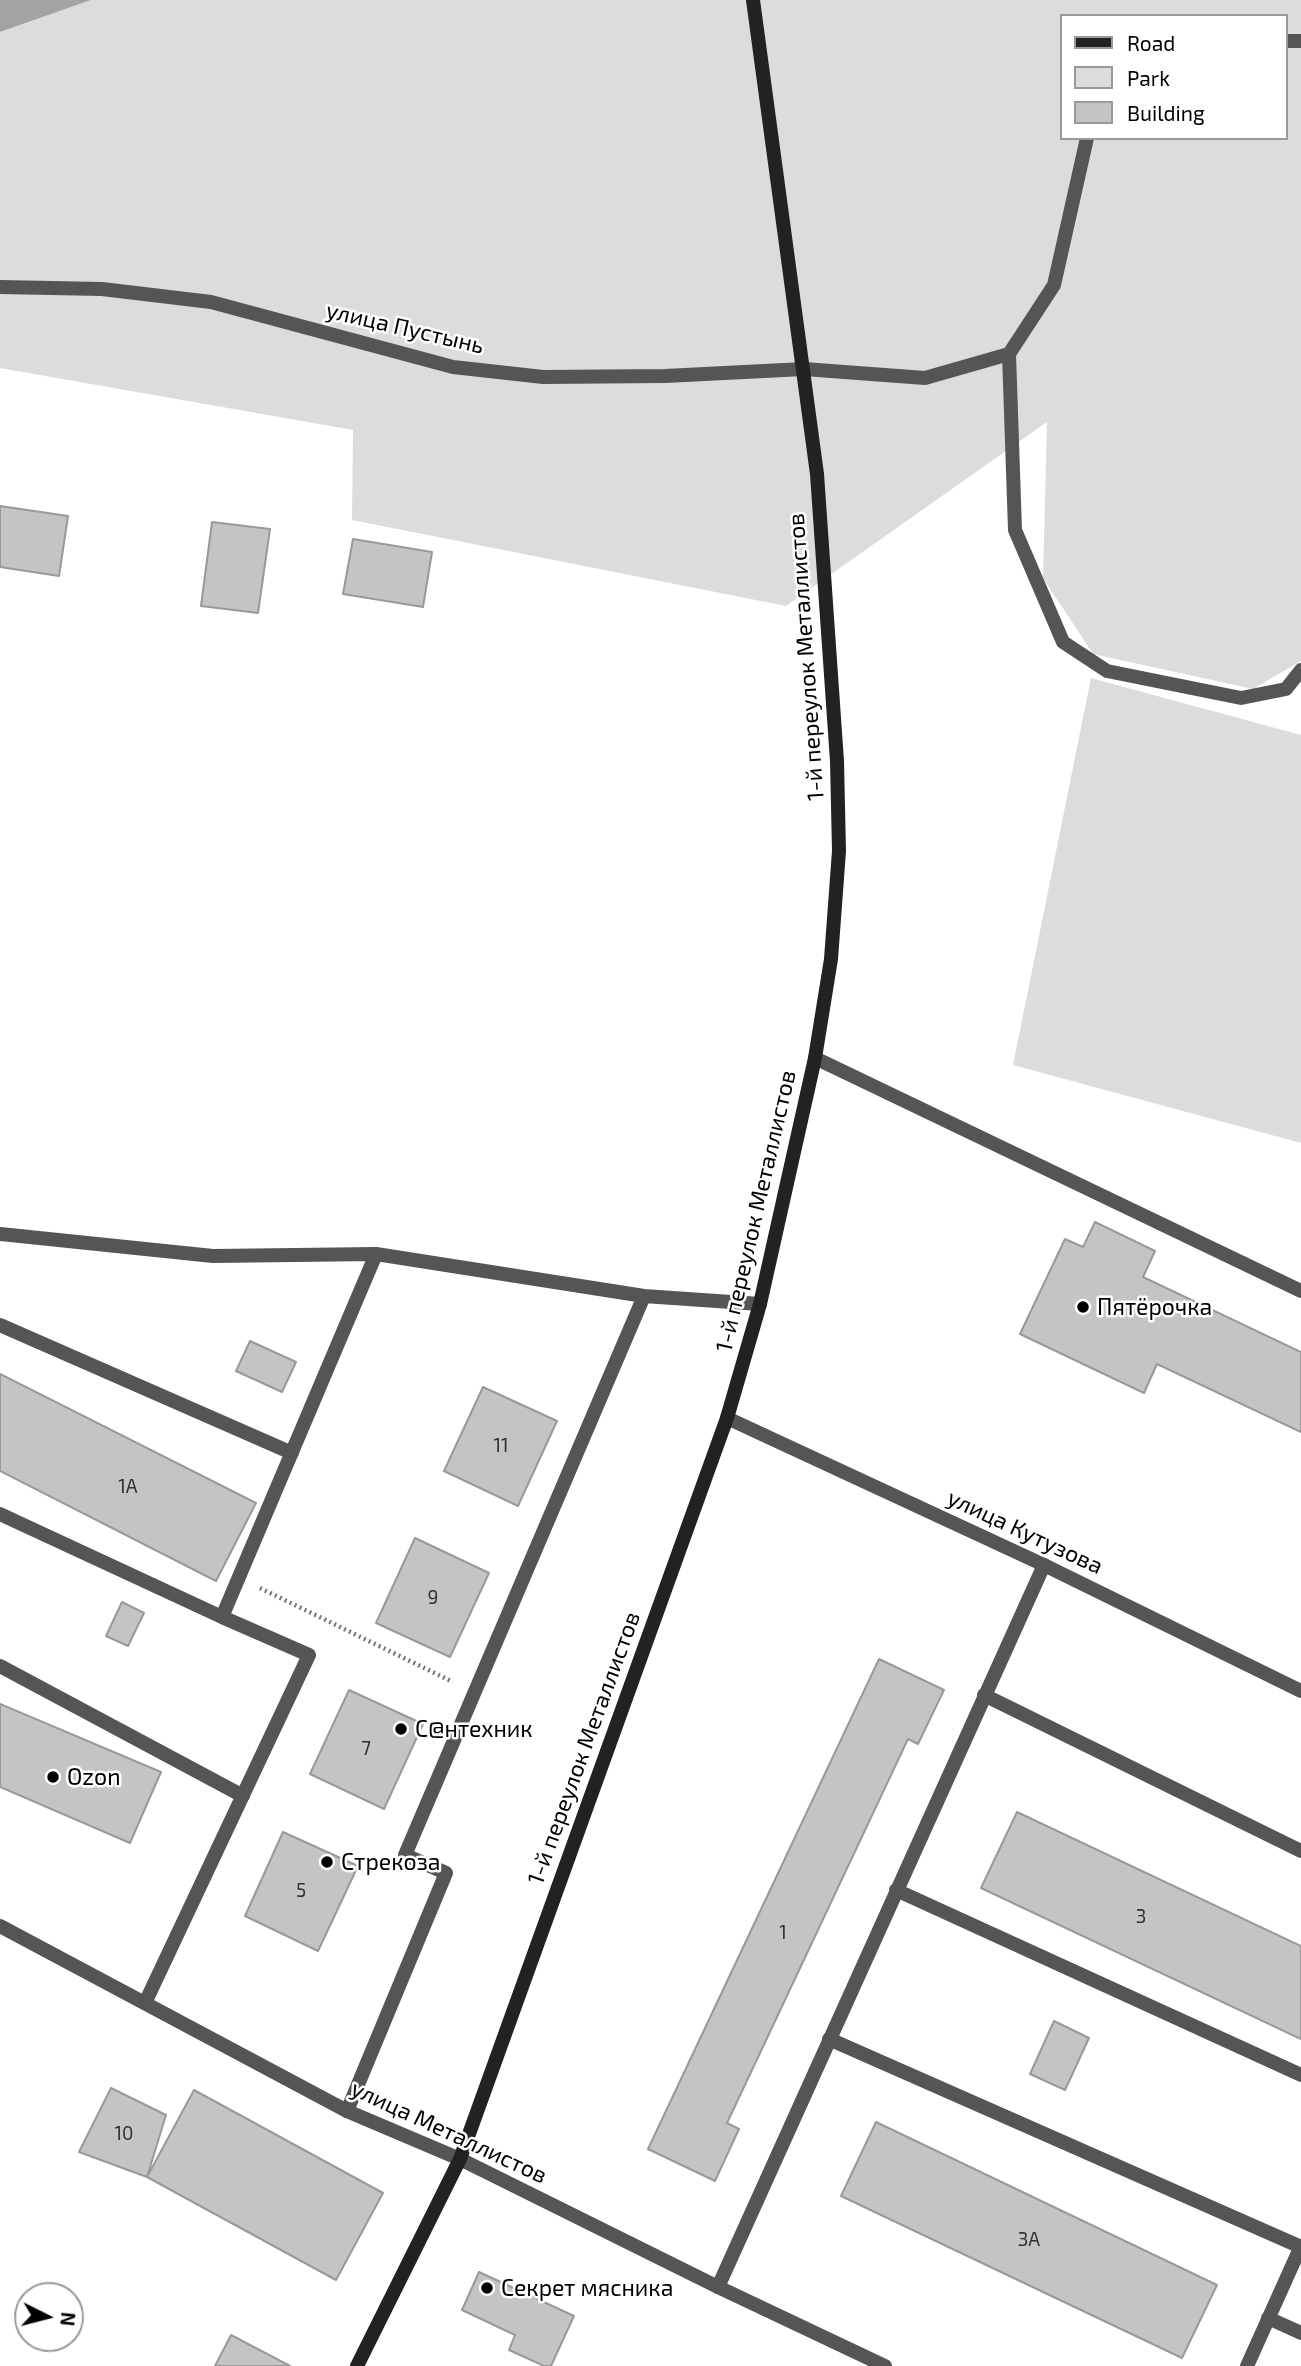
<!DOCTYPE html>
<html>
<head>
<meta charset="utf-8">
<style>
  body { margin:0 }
  #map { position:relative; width:1301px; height:2366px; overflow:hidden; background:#fff; font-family:"Exo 2",sans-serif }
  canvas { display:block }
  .legend { position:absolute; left:1060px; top:14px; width:228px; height:126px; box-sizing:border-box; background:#fff; border:2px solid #999; margin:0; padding:9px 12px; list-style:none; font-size:21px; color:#000 }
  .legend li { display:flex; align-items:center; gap:14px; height:35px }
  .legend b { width:35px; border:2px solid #999 }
  .north { position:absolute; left:14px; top:2282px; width:70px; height:70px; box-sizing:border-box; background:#fff; border:2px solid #999; border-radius:50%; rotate:96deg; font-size:19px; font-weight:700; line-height:28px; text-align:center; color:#000 }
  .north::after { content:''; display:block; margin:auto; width:24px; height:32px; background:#000; clip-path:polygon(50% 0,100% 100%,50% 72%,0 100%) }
</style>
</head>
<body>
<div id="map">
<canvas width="1301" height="2366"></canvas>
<ul class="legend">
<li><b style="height:9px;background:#222"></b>Road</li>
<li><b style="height:19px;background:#dcdcdc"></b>Park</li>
<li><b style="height:19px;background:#c4c4c4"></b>Building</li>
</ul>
<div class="north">N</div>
</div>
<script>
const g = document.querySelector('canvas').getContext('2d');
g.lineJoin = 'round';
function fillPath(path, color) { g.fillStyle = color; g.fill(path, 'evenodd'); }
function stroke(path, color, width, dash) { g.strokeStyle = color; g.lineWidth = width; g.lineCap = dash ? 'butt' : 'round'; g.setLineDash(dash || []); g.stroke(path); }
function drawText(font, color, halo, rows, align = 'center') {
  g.font = font + ' "Exo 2",sans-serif'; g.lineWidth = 5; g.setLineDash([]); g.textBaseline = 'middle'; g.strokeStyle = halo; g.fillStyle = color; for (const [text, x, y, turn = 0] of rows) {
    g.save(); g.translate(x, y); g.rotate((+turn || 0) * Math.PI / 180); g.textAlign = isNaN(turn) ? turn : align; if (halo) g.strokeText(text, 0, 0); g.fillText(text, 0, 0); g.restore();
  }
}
fillPath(new Path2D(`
  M91,0h1210v661l-48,28 -160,-35 -50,-76 4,-156 -261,184 -434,-86 1,-90 -353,-62v-336zM1061,16h224v122h-224z
  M1091,678l210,57v408l-288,-78z`), '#dcdcdc');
fillPath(new Path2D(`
  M0,0h91l-91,32z`), '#a3a3a3');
const building = new Path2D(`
  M0,506l68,10 -9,60 -59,-9z
  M212,522l58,7 -12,84 -57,-7z
  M353,539l79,13 -9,55 -80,-13z
  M1095,1222l60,29 -12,26 158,75v80l-144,-68 -13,29 -124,-59 45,-95 18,8z
  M250,1341l46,21 -14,30 -46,-21z
  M0,1374l256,129 -40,78 -216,-110z
  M483,1387l74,34 -39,85 -74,-35z
  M415,1538l74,35 -39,84 -74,-34z
  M122,1602l22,11 -16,33 -22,-10z
  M879,1659l65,31 -26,54 -10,-5 -181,384 12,6 -24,52 -67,-32z
  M349,1690l74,34 -39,85 -74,-35z
  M0,1704l161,68 -31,71 -130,-56z
  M1017,1812l284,134v93l-320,-151z
  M283,1832l75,34 -40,85 -73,-35z
  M1054,2021l35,17 -24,52 -35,-16z
  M111,2088l55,27 -19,62 -68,-25z
  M194,2090l189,103 -47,87 -189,-103z
  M876,2122l341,163 -35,73 -341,-162z
  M479,2272l95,44 -23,50h-7l-35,-16 6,-15 -53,-25z
  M231,2335l59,31h-75z`);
fillPath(building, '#c4c4c4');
stroke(building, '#999', 2);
stroke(new Path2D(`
  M260,1588l193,94`), '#777', 4.5, [2, 3.5]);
stroke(new Path2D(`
  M1285,41h16
  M1009,354l6,176 48,112 44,29 134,27 45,-9 15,-19
  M804,369l121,9 84,-24 45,-69 33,-147
  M815,1058l486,233
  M0,1234l213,22 163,-2 268,42 116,8
  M0,1325l292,128
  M0,1514l222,103 154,-363
  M0,1666l243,130
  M984,1695l317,156
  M896,1890l405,185
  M145,2003l164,-348 -87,-38
  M829,2039l472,208
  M347,2111l99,-238 -41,-18 239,-559
  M718,2287l326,-722
  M1268,2318l33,15
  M1247,2366l54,-120`), '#555', 14);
stroke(new Path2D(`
  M0,287l102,2 109,13 242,65 90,10 122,-1 139,-7
  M727,1418l317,147 257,126
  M0,1926l347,185 113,48 258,128 167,79`), '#555', 14);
stroke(new Path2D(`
  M357,2366l103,-207 267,-741 33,-114 55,-246 16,-99 8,-108 -2,-90 -20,-287 -64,-474`), '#222', 14);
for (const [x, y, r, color] of [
  [1083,1307,7,"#000"],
  [401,1729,7,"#000"],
  [53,1777,7,"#000"],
  [327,1862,7,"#000"],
  [487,2288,7,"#000"]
]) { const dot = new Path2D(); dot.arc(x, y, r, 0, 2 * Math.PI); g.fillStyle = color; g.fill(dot); stroke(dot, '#fff', 2.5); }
drawText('19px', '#313131', null, [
  ["11",501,1446],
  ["1А",128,1487],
  ["9",433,1598],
  ["7",366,1749],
  ["5",301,1891],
  ["3",1141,1917],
  ["1",783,1933],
  ["10",124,2134],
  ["3А",1029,2240]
]);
drawText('23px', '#000', '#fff', [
  ["улица Пустынь",405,328,13],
  ["1-й переулок Металлистов",806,657,-94],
  ["1-й переулок Металлистов",756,1211,-77],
  ["улица Кутузова",1025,1532,25],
  ["1-й переулок Металлистов",584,1748,-70],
  ["улица Металлистов",449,2132,25]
]);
drawText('23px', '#000', '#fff', [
  ["Пятёрочка",1097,1307],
  ["С@нтехник",415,1729],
  ["Ozon",67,1777],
  ["Стрекоза",341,1862],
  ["Секрет мясника",501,2288]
], 'left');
</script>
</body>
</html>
